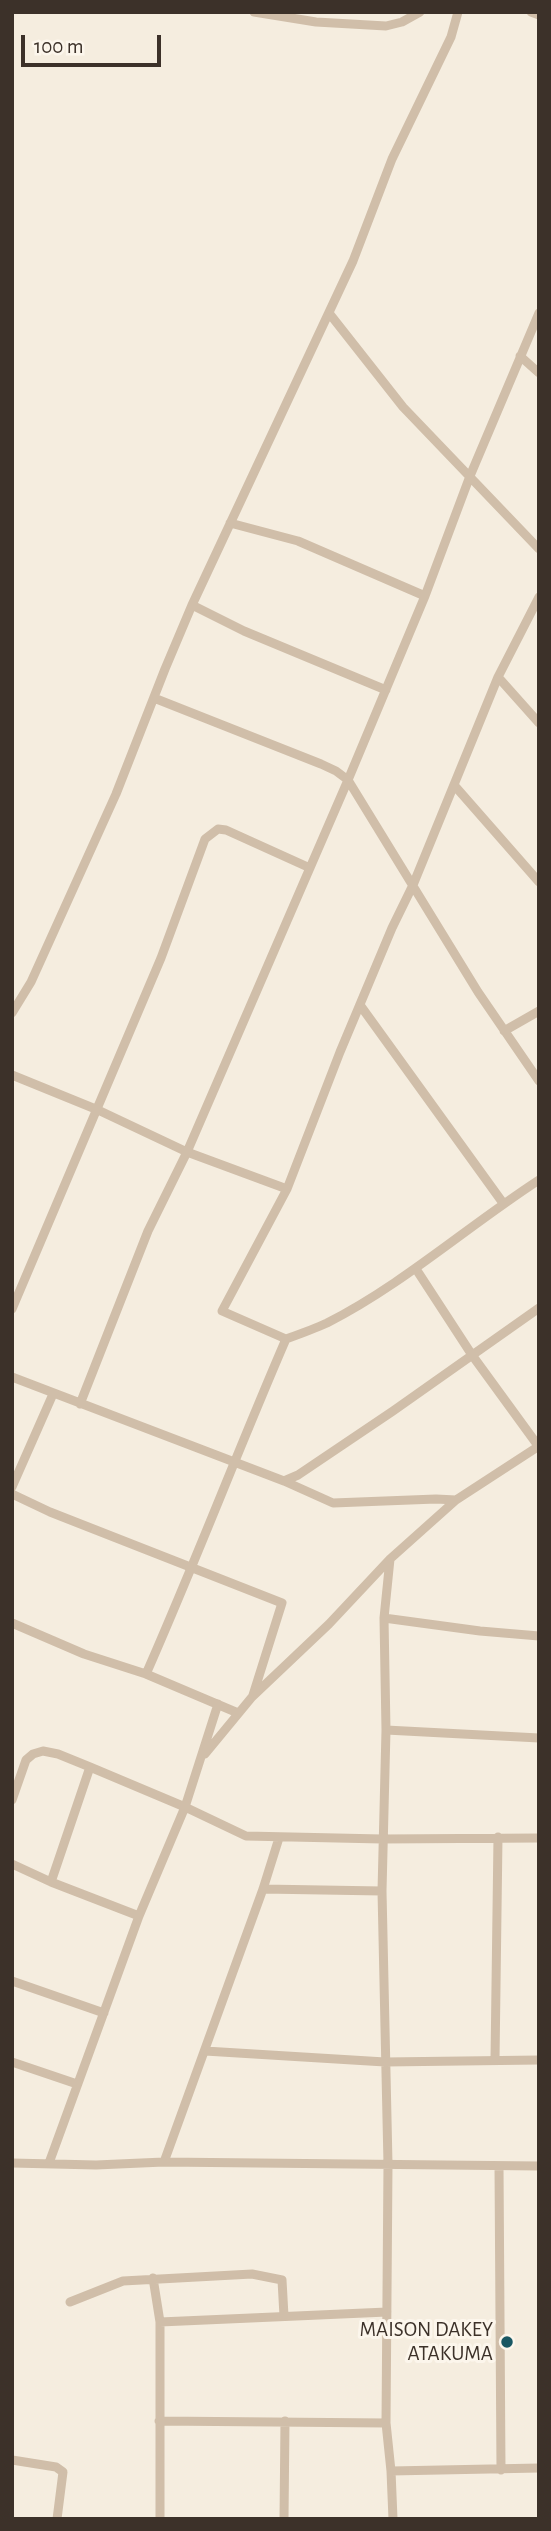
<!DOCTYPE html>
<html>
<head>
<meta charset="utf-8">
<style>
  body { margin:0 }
  #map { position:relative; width:551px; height:2531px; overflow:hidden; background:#f5eddf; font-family:"Alegreya Sans",sans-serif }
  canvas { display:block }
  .frame { position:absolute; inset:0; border:14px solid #3c3129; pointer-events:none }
  .scale { position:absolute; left:21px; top:35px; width:140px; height:32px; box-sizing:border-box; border:4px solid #3c3129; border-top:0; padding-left:9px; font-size:21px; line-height:24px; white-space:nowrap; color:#3c3129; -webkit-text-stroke:5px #fcf6ec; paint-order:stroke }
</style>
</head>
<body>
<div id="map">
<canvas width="551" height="2531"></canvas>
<div class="frame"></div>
<div class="scale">100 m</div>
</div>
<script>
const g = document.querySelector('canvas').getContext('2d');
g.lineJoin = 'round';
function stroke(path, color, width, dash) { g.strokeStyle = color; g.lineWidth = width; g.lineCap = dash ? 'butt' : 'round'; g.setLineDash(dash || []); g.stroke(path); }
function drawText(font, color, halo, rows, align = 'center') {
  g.font = font + ' "Alegreya Sans",sans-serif'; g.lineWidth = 6; g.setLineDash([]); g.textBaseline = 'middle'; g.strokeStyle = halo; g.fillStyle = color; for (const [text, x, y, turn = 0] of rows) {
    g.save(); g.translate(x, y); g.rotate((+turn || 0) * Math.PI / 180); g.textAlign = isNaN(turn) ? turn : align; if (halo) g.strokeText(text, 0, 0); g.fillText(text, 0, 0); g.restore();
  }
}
stroke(new Path2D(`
  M254,12l62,10 70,4 16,-4 18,-10
  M531,12l8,3
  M329,313l74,94 136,142
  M520,356l19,17
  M230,523l68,18 127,55
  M192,605l52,26 142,59
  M498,677l41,46
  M154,698l167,66 15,7 12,9 130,212 61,89
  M454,785l85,97
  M360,1005l143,198
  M12,1013l19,-31 85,-188 49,-125 27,-64 161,-344 39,-102 59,-122 7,-25
  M504,1031l35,-20
  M12,1075l86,35 89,42 100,37
  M416,1269l56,86 67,92
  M12,1309l149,-351 44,-119 13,-10 8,1 84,38
  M286,1339c14,-5 28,-10 41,-16 75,-38 141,-97 212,-143
  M12,1377l272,104 49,22 103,-4 20,1
  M80,1404l68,-173 39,-79 161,-372 77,-184 45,-120 69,-163
  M284,1481l14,-6 95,-64 146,-103
  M12,1487l41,-93
  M12,1494l38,18 232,91 -29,92
  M390,1559l-6,59 2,112 -4,161 6,273 -2,259 5,48 2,48
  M384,1618l96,13 59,5
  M12,1623l72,31 62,20 92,39
  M146,1674c49,-111 92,-224 140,-335l-64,-28 65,-122 53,-137 52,-124 21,-43 85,-208 41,-80
  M386,1730l153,8
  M205,1754l47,-57 77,-73 61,-65 66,-59 83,-54
  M12,1800l14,-40 7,-6 10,-3 15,3 32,13 95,40 61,29 136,3 157,-1
  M12,1864l39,18 88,34
  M51,1882l39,-115
  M263,1889l119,2
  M12,1981l92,32
  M205,2051l180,11 154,-2
  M495,2060l3,-223
  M12,2062l65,22
  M164,2162l99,-273 16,-51
  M12,2163l84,2 68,-3 375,4
  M49,2163l90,-247 46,-109 33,-103
  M499,2166l2,304
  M153,2278l7,44v197
  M70,2302l53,-21 129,-7 30,6 2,36
  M160,2322l227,-10
  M159,2421l227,2
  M12,2460l44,7 7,5 -6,47
  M391,2471l148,-3
  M284,2519l1,-98`), '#d0bea9', 9);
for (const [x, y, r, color] of [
  [507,2342,7,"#195763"]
]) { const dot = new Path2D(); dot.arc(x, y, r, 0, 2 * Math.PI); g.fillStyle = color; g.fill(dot); stroke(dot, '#fcf6ec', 2.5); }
drawText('21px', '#3c3129', '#fcf6ec', [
  ["MAISON DAKEY",493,2330],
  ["ATAKUMA",493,2354]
], 'right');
</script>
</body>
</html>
